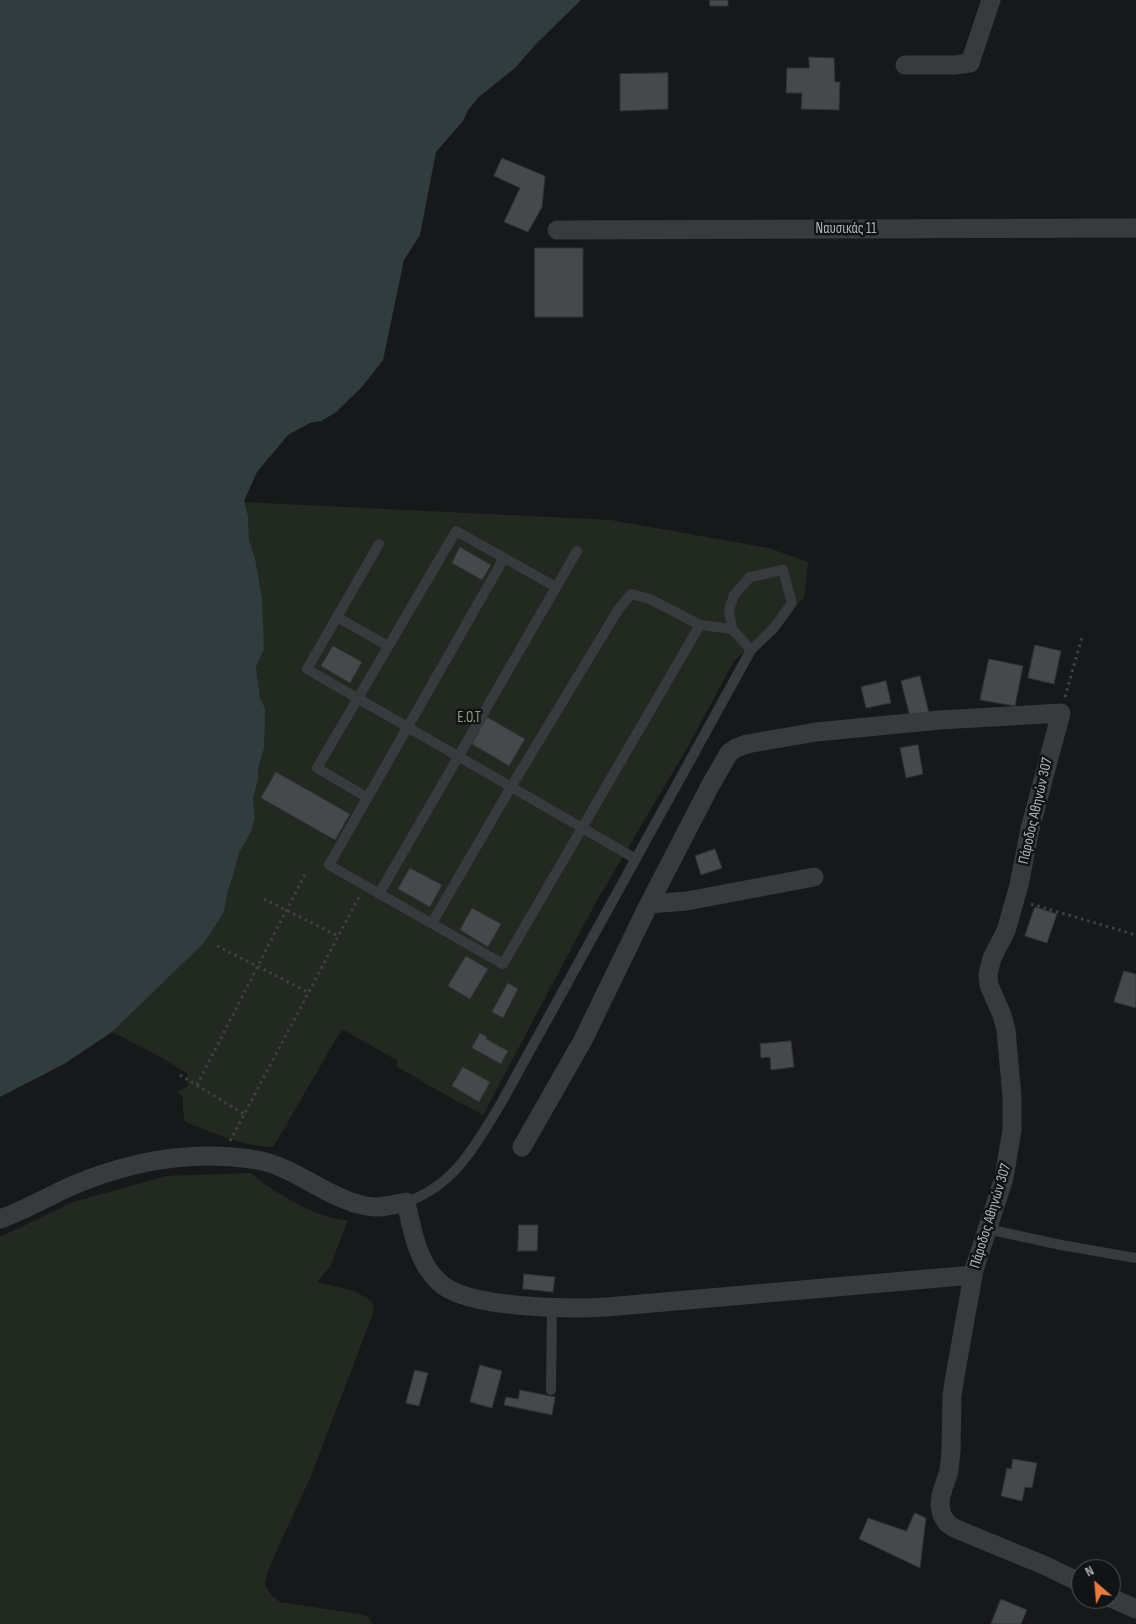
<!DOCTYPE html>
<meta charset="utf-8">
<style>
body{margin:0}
#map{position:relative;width:1136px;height:1624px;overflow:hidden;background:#171819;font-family:"Sofia Sans Condensed",sans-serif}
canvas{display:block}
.north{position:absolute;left:1071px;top:1559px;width:50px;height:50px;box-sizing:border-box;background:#121314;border:1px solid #4f5356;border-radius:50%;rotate:333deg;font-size:14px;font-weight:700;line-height:20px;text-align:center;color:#aab3b8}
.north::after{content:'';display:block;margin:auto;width:18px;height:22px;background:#e67c43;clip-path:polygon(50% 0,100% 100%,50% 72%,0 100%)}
</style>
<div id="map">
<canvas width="1136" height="1624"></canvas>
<div class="north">N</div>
</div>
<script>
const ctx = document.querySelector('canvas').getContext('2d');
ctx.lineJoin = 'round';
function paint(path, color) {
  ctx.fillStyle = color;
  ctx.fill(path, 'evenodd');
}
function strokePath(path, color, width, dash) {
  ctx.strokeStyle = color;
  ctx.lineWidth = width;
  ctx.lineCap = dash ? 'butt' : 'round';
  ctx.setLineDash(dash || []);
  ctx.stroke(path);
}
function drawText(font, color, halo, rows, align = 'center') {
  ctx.font = font + ' "Sofia Sans Condensed",sans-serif';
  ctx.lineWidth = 5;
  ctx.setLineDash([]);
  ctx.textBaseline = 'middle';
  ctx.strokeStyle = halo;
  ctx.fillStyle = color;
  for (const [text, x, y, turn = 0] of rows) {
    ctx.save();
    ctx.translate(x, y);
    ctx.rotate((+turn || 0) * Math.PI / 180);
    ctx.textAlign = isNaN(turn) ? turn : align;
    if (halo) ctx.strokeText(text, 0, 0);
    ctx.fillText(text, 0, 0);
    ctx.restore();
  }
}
const green = new Path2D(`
 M244 502 611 520 769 548 808 562 804 598 734 661 687 748 596 902 483 1115 442 1093 396 1066 398 1061 342 1029 275 1144 272 1147C241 1146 214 1133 185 1122L183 1111V1097L177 1092 188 1086 187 1073 155 1054 112 1032 204 943 224 912 228 890 233 876 239 853 251 832 255 817 253 799 258 780V769L264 749 265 708 260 698 256 667 264 649 262 624 255 558 249 540 248 515Z
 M250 1173C273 1191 318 1220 348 1220L330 1267 317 1282 354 1291 372 1301 374 1311 311 1476 268 1570 265 1585 271 1595 280 1602 365 1615 369 1618 372 1624H0V1237L73 1202 166 1176Z`);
const water = new Path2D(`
 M0 0H581L536 44 515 68 480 96 468 110 463 121 436 152 420 235 404 260 383 360 361 388 335 413 321 421 310 423 288 435 257 472 244 501 248 515 249 540 255 558 262 598 264 649 256 667 260 698 265 708V722L264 749 258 769V780L253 799 255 817 251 832 239 853 233 876 228 890 224 912 204 943 112 1032 64 1064 0 1097Z`);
const building = new Path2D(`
 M710 0H728V6H710Z
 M809 57 834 58 835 82H840L839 110 801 109 802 93H786L787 68H809Z
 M668 73V109L620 111V74Z
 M502 158 545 176 542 207 528 232 504 222 520 188 494 176Z
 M535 248H583V317H535Z
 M460 547 491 565 482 580 452 563Z
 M1035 645 1061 651 1054 684 1028 678Z
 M333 646 362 662 350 683 321 666Z
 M989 659 1023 666 1015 706 980 700Z
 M920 676 929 713 910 717 901 681Z
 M886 681 891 703 866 708 861 687Z
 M487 717 525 739 509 766 472 744Z
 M918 745 923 774 906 778 900 748Z
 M276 772 350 814 335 840 261 798Z
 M715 849 722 868 701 875 695 856Z
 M410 868 442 885 430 907 398 889Z
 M1035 907 1057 914 1047 943 1025 936Z
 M472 908 501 924 488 947 460 930Z
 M466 956 488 969 470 999 448 986Z
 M1124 971 1136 974V1008L1114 1002Z
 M508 983 518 989 503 1018 492 1012Z
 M480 1033 487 1037 486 1039 508 1051 501 1064 472 1048Z
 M791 1041 794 1067 771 1070 770 1057 761 1058 760 1044Z
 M463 1067 490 1082 479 1102 452 1086Z
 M519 1225H538L537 1251H518Z
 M524 1274 555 1277 553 1292 523 1289Z
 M480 1365 502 1371 492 1408 470 1402Z
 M415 1370 428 1373 419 1406 406 1403Z
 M520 1390 555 1397 552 1415 504 1405 506 1397 518 1399Z
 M1013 1459 1037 1463 1032 1488 1025 1487 1022 1501 1001 1496 1007 1468 1011 1469Z
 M915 1513 926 1518 920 1568 859 1539 868 1518 906 1531Z
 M1001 1599 1027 1610 1021 1624H991Z`);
const path = new Path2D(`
 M1065 697 1082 637
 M264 899 338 936
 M1031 904 1136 935
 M217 946 308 992
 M180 1075 244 1114
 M197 1085 306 872
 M230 1141 360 895`);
const service = new Path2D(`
 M379 544 307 669 636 859
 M504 558 329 865 503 964 700 625
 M337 617 388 646
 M368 798 317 768 456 531 556 587
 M379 894 577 551
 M432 923 511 787 618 610 631 594 650 599 700 625 732 629
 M406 1202C454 1186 475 1146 500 1105L751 650 773 629 792 603 783 570 750 577 734 595 729 610 732 629 751 650
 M987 1229 1061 1245 1136 1258
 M551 1390 552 1307`);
const minor = new Path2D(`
 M905 65H954L970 63 991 0
 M557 230 1136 228
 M649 904 687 901 814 877
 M522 1147 583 1040 649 904 710 786 729 753 736 748 747 744 816 732 940 720 1061 713 1030 829 1019 885 1006 931 992 958 988 974 989 985 1002 1015 1006 1030 1012 1097V1130L1004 1178 974 1270 955 1376 952 1395 951 1451 949 1471 941 1495 940 1506 942 1515 947 1523 954 1528 1046 1566 1081 1583
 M0 1219C24 1210 46 1198 69 1187 129 1161 192 1149 257 1160 298 1167 336 1206 376 1207 386 1207 396 1204 406 1202 412 1229 417 1262 439 1282 466 1309 569 1309 607 1307L973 1275
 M1111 1598 1136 1609`);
const streetNames = [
 ["Ναυσικάς 11",846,229],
 ["Πάροδος Αθηνών 307",1036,811,-77],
 ["Πάροδος Αθηνών 307",991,1216,-73]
];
const parkNames = [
 ["E.O.T",469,718]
];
paint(green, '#222921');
paint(water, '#303c3e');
paint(building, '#46494c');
strokePath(building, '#313235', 1);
strokePath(path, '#3e4245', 3, [2.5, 4]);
strokePath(service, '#383b3e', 10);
strokePath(minor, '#383b3e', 19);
drawText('15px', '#aab3b8', '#121314', streetNames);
drawText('15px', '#8aa283', '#121314', parkNames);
</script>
